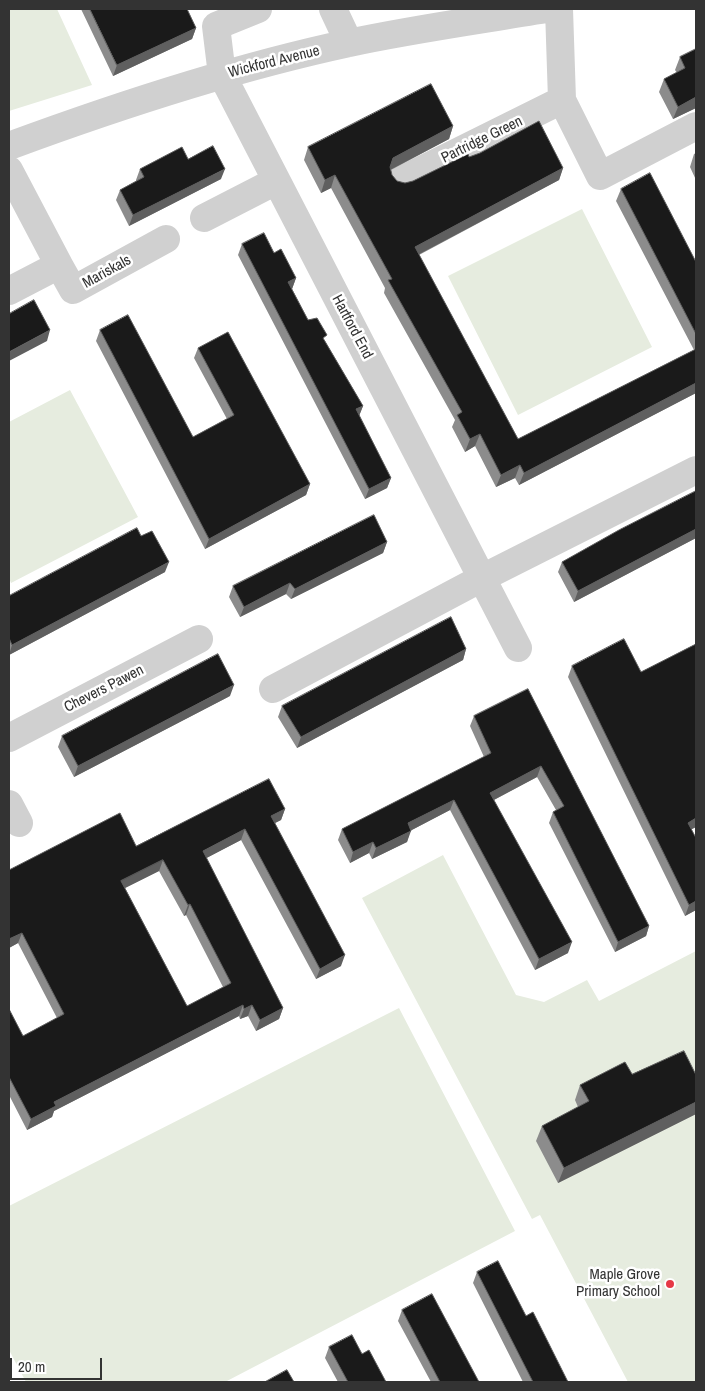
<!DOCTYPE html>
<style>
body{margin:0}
#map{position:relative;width:705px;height:1391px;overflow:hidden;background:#fff;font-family:"Archivo Narrow",sans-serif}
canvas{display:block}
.frame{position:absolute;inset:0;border:10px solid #333;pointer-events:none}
.scale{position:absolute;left:10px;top:1358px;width:92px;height:22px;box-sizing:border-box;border:2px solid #333;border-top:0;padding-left:6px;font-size:15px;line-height:18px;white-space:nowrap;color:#333;-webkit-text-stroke:4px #fff;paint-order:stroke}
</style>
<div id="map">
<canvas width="705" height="1391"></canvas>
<div class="frame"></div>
<div class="scale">20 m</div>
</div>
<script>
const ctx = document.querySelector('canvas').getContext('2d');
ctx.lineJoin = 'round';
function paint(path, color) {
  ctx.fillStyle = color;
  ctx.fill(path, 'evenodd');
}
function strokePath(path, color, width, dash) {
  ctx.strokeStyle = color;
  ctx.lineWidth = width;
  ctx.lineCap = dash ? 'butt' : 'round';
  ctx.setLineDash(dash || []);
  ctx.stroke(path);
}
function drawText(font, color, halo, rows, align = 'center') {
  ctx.font = font + ' "Archivo Narrow",sans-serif';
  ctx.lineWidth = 5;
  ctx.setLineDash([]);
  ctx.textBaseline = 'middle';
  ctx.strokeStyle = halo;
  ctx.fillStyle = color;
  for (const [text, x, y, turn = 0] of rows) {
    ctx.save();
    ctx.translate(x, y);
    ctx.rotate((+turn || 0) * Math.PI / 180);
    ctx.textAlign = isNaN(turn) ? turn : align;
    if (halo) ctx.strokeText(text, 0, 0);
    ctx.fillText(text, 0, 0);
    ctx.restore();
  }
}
const green = new Path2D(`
 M9 9H57L92 85 9 111Z
 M582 209 652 347 518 415 448 276Z
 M70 390 138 517 11 583 9 578V422Z
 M443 855 516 995 544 1002 587 980 599 1001 696 951V1382H628L540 1215 532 1219 362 898Z
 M399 1008 515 1231 225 1382H26L9 1350V1206Z`);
const minor = new Path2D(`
 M258 9 216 26 222 75 518 648
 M333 9 349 43
 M559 9 562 100 600 176 696 126
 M9 146C120 105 233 68 349 43 414 29 481 20 546 9
 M9 170 59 265
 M401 180 562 100
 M204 218 276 181
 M9 291 59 265 73 290 166 239
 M273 689 482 578 696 470
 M9 738 199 639
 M9 804 19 823`);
const wall = new Path2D(`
 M81 9H187L196 28 192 39 113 76Z
 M696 49V108L673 119 659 92 664 79 677 73 675 70 680 57Z
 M453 126 449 139 391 170 392 175 397 181 405 183 413 181 469 157 563 168 559 180 419 255 518 439 694 350 616 201 621 189 696 262V393L519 485 515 478 496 487 475 446 465 452 452 427 455 420 384 293 385 288 331 188 321 193 304 160 308 147Z
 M696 153V180L690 167 694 154Z
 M188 159 221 179 129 226 116 200 120 190 136 181V180L140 169Z
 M242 244 274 253 296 278 292 289 308 320 325 341 363 406 359 416 391 478 387 488 365 499 238 255Z
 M100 330 193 437 227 419 194 358 198 348 310 484 306 495 205 549 96 341Z
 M696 491V538L574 602 558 572 562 562Z
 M141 536 165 572 9 655V596Z
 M387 542 383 553 291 599 286 594 240 617 229 597 233 586Z
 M696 644V827L692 829 696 910 685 916 568 677 572 666 641 672Z
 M466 649 463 660 297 748 278 717 282 706Z
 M528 689 649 926 646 936 615 952 549 823 553 812 556 810 537 777 494 800 568 953 535 970 450 810 410 831 407 842 372 859 369 853 350 863 338 840 342 829 484 757 470 726 474 716Z
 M230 696 74 777 58 747 62 736Z
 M285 809 281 820 275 823 341 966 316 979 241 840 206 858 283 1008 279 1019 256 1031 248 1016 240 1019 239 1016 54 1111 52 1117 27 1130 9 1095V1009L23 1036 57 1018 18 943 9 948V870L136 846ZM159 871 184 916 186 915 223 987 187 1006 125 888Z
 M632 1074 696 1075V1114L558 1183 536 1141 542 1126 578 1107 575 1100 580 1085Z
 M477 1272 526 1316 568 1382H523L473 1283Z
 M402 1310 479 1382H431L398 1321Z
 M329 1347 362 1354 386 1382H338L325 1358Z`);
const shadedWall = new Path2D(`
 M196 28 192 39 113 76 117 65Z
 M696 97V108L673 119 678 107Z
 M453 126 449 139 388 171 393 158Z
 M563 168 559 180 410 259 415 247Z
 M225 169 221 179 129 226 133 215Z
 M335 175 331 188 321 193 325 180Z
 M296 278 292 289 284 293 288 282Z
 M50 330 47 341 9 361V352Z
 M696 383V393L519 485 524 473Z
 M363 406 359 416 356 409Z
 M480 434 475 446 465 452 470 439Z
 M520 465 515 478 496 487 501 475Z
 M391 478 387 488 365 499 369 489Z
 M310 484 306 495 205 549 209 539Z
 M696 529V538L574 602 578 591Z
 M387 542 383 553 291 599 295 589Z
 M169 562 165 572 9 655 12 645Z
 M290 583 286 594 240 617 244 607Z
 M466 649 463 660 297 748 301 737Z
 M234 685 230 696 74 777 78 766Z
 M541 766 537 777 486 804 490 793Z
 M454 800 450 810 404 834 408 823Z
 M285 809 281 820 267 827 271 816Z
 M696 818V827L684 833 688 823Z
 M245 829 241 840 199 862 203 851Z
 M411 831 407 842 372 859 376 848Z
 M373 842 369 853 350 863 353 852Z
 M163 860 159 871 117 892 121 881Z
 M696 901V910L685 916 689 905Z
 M190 904 186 915 184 916 188 905Z
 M649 926 646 936 615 952 618 942Z
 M22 933 18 943 9 948V939Z
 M572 942 568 953 535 970 539 959Z
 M345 955 341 966 316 979 320 969Z
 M243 1005 239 1016 54 1111 52 1117 27 1130 31 1119 54 1102Z
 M252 1005 248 1016 240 1019 244 1009Z
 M283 1008 279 1019 256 1031 260 1020Z
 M696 1102V1114L558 1183 564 1168Z`);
const building = new Path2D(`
 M90 9H187L196 28 117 65Z
 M696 49V97L678 107 664 79 685 68 680 57Z
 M431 84 453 126 393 158 390 167 392 175 397 181 405 183 413 181 468 154 469 157 480 153 539 121 563 168 415 247 518 439 696 349V383L524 473 520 465 501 475 480 434 470 439 457 415 462 412 388 280 392 279 335 175 325 180 308 147Z
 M213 146 225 169 133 215 120 190 144 177 140 169 182 147 188 159Z
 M650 173 696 262V334L621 189Z
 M264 233 274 253 281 249 296 278 288 282 308 320 317 318 327 335 323 338 363 406 356 409 391 478 369 489 242 244Z
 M34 300 50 330 9 352V314Z
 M128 315 193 437 234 415 198 348 228 332 310 484 209 539 100 330Z
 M696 491V529L578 591 562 562 619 530Z
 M374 515 387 542 295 589 290 583 244 607 233 586Z
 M137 528 141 536 152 531 169 562 12 645 9 638V596Z
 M451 617 466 649 301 737 282 706Z
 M624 639 641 672 696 644V818L688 823 696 838V901L689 905 572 666Z
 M218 654 234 685 78 766 62 736Z
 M528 689 649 926 618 942 553 812 564 806 541 766 490 793 572 942 539 959 454 800 408 823 411 831 376 848 373 842 353 852 342 829 491 753 474 716Z
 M269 779 285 809 271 816 345 955 320 969 245 829 203 851 283 1008 260 1020 252 1005 244 1009 243 1005 54 1102 56 1106 31 1119 9 1077V1009L23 1036 64 1014 22 933 9 939V870L120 813 136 846ZM163 860 188 905 190 904 231 983 187 1006 121 881Z
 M684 1051 696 1075V1102L564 1168 542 1126 589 1101 580 1085 625 1062 632 1074Z
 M498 1261 526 1316 533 1312 568 1382H533L477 1272Z
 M432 1294 479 1382H440L402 1310Z
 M352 1335 362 1354 369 1350 386 1382H348L329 1347Z
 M287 1370 294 1382H265Z`);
const markers = [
 [670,1284,5,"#e63946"]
];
const streetNames = [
 ["Wickford Avenue",274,62,-14],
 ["Partridge Green",482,140,-26],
 ["Mariskals",107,272,-29],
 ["Hartford End",352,327,62],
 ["Chevers Pawen",104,689,-27]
];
const poiNames = [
 ["Maple Grove",660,1275],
 ["Primary School",660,1292]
];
paint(green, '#e6ecdf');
strokePath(minor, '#d0d0d0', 28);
paint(wall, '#8c8c8c');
paint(shadedWall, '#5f5f5f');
paint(building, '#1a1a1a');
strokePath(building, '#5f5f5f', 1);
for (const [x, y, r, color] of markers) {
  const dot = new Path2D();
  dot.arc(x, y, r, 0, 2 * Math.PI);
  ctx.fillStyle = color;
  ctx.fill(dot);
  strokePath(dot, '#fff', 2);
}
drawText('15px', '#333', '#fff', streetNames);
drawText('15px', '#333', '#fff', poiNames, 'right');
</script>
